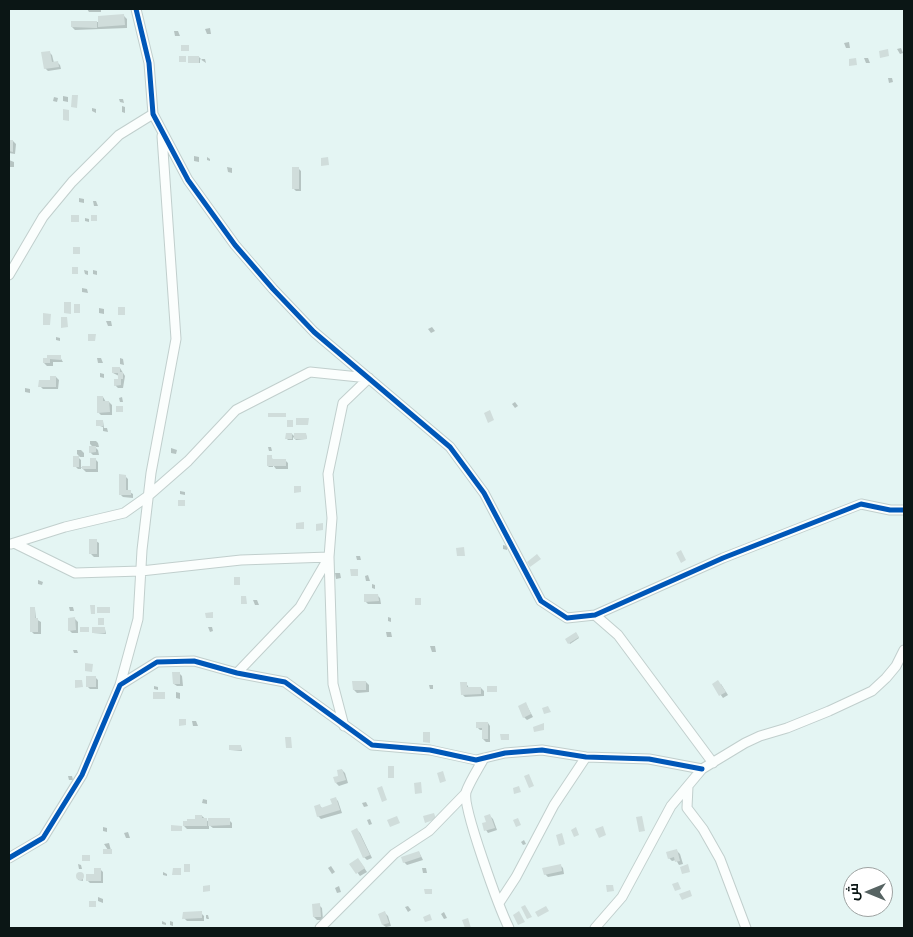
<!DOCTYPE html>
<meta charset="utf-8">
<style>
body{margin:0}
#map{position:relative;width:913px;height:937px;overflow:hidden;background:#e4f5f3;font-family:"Fira Sans",Cairo,sans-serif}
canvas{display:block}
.frame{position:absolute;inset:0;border:10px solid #0b1615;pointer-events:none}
.north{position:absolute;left:843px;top:867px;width:50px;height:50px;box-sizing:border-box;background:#fff;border:1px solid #9da2a1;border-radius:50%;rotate:270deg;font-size:14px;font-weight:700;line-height:20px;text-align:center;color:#0b1615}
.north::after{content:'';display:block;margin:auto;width:18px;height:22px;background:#576463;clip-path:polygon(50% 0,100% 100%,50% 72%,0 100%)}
</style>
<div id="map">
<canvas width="913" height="937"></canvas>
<div class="frame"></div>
<div class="north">ش</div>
</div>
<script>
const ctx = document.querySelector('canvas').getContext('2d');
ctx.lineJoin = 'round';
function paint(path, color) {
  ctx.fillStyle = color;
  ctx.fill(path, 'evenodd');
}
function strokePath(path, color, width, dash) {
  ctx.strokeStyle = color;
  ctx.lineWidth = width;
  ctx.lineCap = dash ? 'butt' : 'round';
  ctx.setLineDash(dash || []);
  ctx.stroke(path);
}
const shadow = new Path2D(`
 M87 9H101V12H89Z
 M124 16 127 19V28L75 30 72 27V22H99Z
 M210 28 211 34H207L205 29Z
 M174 31H178L180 36H175Z
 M849 42 850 48H846L844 43Z
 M901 48 903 53 900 54 897 49Z
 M49 52 52 55 54 63 57 62 60 65 61 69 48 71 45 68Z
 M199 57 202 60V59H205L206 63 200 59V63L189 62Z
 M864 58H868L870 63H866Z
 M888 78H892L893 82 889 83Z
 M63 96 68 97V102L63 101Z
 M54 97 58 98 57 102 53 101Z
 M119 99H123L124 103 120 102Z
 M122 106 125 107V113L122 112Z
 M92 108 96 109V113L92 111Z
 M9 141H13L16 144 15 154 9 153Z
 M194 156 199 157V162L194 161Z
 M207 157 210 159V161L207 160Z
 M9 160 14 162V167H9Z
 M227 167 232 168V173L228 172Z
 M298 168 301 171V191H296L293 188Z
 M79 198 84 199V203L79 202Z
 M93 201H96L98 206H94Z
 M85 218 89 219V222L85 221Z
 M84 270 88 271V275L85 274Z
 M93 270 97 271V275L93 274Z
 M82 288 87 289 88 293 82 292Z
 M99 308 104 309V314L99 313Z
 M106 321H111L112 326H108Z
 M432 327 435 331 431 333 428 329Z
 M56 337 60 338V341L56 340Z
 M48 356 60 357 63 362H53V366H47L44 363 48 360Z
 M97 358H101L103 363H98Z
 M120 358 123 359 124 365 120 364Z
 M120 368 125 376 123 388H118L115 385 119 380V376L113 373Z
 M100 373 104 374V378L100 377Z
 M56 377 59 380 58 389H43L40 386 51 381Z
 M25 388 30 389V393L25 392Z
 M103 397 106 402H109L112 405V415H101L98 412Z
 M122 397 123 402H120L119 398Z
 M515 402 518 406 515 408 512 404Z
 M103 421 104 428H107L108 432 103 431V427L97 425Z
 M292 434 295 437 306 434 307 439 296 440 293 437V440H288L287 439Z
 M90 441H96L98 443 99 447H95L98 450 99 455H93L90 452 93 447 90 444Z
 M268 447H271L272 451H269Z
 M171 448 177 450 176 454 171 453Z
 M77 450H81L84 453V457H80L77 454Z
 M271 456 273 460H285L288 463V469H276L273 465V467H269L268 466Z
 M78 457 81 460V469H78L75 466Z
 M95 459 98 462V472H86L81 467H91Z
 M125 476 128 479V491L133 494V498L123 497 120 494Z
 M180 491 185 492V495L180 494Z
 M96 541 99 543V557H94L91 554Z
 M503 545 507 546V550L503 549Z
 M356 556H360L361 560H357Z
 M335 573H340L341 578 336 579Z
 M368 575 370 581H366L365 576Z
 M38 580 43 582 42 585 38 584Z
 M372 584 375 585V589L372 588Z
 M377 595 380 598 381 604H368L365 601Z
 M253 600H257L259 605H255Z
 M69 607H73L74 611H70Z
 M35 609 36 619 41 622V634H34L31 631Z
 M388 617 391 618V622L388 621Z
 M75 619 78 622V633H72L69 630Z
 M208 627H212L213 631 210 632Z
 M105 629 106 634 93 633Z
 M386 632H391L392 637H387Z
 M576 633 579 638 570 644 567 640Z
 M430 646H435L436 652H432Z
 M73 650H77L78 653H74Z
 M179 673 182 676 183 686H177L174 684Z
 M95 677 98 680V689H90L87 686Z
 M366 682 369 685V692L357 693 354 690Z
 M466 683 469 688H481L484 691V696L465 697 462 694Z
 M713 684H721L728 695 723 698Z
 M429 685H433V689H430Z
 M154 686 158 687V690L154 689Z
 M176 692 180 693V699L176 698Z
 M526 704 533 717 527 720 524 717Z
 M192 721H196L198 726H193Z
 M488 723 490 726V742H486L483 739V730H480L477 727Z
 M241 746 242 751 230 750Z
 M342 770 345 773 348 783 339 786 336 783Z
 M68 776H72L73 780H69Z
 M335 798 338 801 342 813 321 819 318 816 320 806 323 809 333 805Z
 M203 799 207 800V804L202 803Z
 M366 802 368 806 364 807 362 803Z
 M202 816 210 823 229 820 232 823V828H213L209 825V829H187L184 826Z
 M490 816 493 819 497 830 488 833 486 830Z
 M370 819 372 824 369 825 367 820Z
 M103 827 107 828V832L103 831Z
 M357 830 360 833 372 858 367 860 364 857Z
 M128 832 130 838H126L124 833Z
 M524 840 526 844 523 845 521 842Z
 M109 843 112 854H106L105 853 108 850 104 844Z
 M677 851 680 854 683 864 679 865 676 860 672 861 669 858Z
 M419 852 423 860 407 865 404 862Z
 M361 863 367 872 360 876 351 864Z
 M78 864 81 865 82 869H79Z
 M560 865 563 868 564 874 548 877 545 874Z
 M331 866 335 872 332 874 328 868Z
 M422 868H426L427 873H423Z
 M100 869 103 872V883H90L87 880 96 875Z
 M163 872 167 874V876L163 875Z
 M78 873 83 875V881L78 880Z
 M339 886 341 892 337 893 335 888Z
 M98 897 103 899V903L98 901Z
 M319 905 322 908 323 920H317L314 917Z
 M408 906 411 910 408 912 405 907Z
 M444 912 447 918 444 919 441 914Z
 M201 913 206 918V915H208L209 919H207L204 916V921H187L184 918Z
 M385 913 388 916 391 926 386 927 383 925Z
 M162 921 166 923V925L162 924Z
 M170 921 173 922V926L170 925Z`);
const building = new Path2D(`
 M124 14 125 25 98 27V16Z
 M71 21H97V28L71 27Z
 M181 45H189V51H181Z
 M888 49 889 56 880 58 879 51Z
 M50 51 52 62 58 61 59 67 44 69 41 52Z
 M179 56H186V62H179Z
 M188 56H199V63H188Z
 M856 58 857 65 849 66V59Z
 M72 95H78L77 108 71 107Z
 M63 109 69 110V121L63 120Z
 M9 140H13V152L9 151Z
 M328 157 329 165 321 166V158Z
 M292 167H299V189H292Z
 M71 215H79V222H71Z
 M91 215H97V221H91Z
 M73 247H80V254H73Z
 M72 267H78V274H72Z
 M64 302H71V314L64 313Z
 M74 304H80V313H74Z
 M118 307H125V315H118Z
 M43 313 51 314 50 325H43Z
 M61 317H67L68 327 61 328Z
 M88 334H96L95 341H88Z
 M47 355H61V360L50 359V363H43V358H47Z
 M112 367H120V372H123V379H121V385L114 386V379H118V373H112Z
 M50 376H56V387H38L39 380H50Z
 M97 396H103V401H109L110 412 97 413Z
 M116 406H123V412H116Z
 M490 410 494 420 488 423 484 413Z
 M268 413H286V417H268Z
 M296 418H309L308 425H296Z
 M96 420H103V426H96Z
 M287 420H293V427H287Z
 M286 433H292V439H285Z
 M294 433H306L307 439H294Z
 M89 446H96V452L89 453Z
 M267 455H272V459H286V466H267Z
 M73 456H79V467H73Z
 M90 458H96V469H82V466H90Z
 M119 474 126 475V490H131V495H119Z
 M294 486H301V492L294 493Z
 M178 500H185V506H178Z
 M304 522V529H296V523Z
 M323 523V530L316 531V524Z
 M89 539H97V554H89Z
 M464 547 465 556H457L456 548Z
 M681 550 686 560 681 563 676 553Z
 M537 554 541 559 530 567 527 562Z
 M350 569H358V576H351Z
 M234 577H240V585H234Z
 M364 594H378L379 601 364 602Z
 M241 596H246L247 604H241Z
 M415 598H421V605H415Z
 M90 605H95V614H91Z
 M30 607H35V618H38V632H30Z
 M97 607H110V613H97Z
 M213 612V618H206L205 613Z
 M75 617 76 630 68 631V618Z
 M98 618H104V625H98Z
 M80 627H89V632H80Z
 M92 627H105V633H92Z
 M576 632 579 637 568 644 565 639Z
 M85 663 93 664 92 672 85 671Z
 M172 672H180V684H173Z
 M86 676H96V687H86Z
 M75 680H82L83 687 75 688Z
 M718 680 726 692 719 696 712 684Z
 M352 681H366V690H353Z
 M460 682H467V687H481V694L461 695Z
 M487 686H497V692H487Z
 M153 692H165V699H153Z
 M526 702 531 714 523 718 518 706Z
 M548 706 551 712 544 714 542 708Z
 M179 719H186V725L179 726Z
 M476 722H488V739H482V728H476Z
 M544 723V730L534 732 533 727Z
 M423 732H430V743L423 742Z
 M500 734H509V740H501Z
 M285 737H291L292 748H286Z
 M229 745H241V750H229Z
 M388 766H394V778H388Z
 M342 769 346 780 335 783 333 777 338 776 337 770Z
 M443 771 446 781 440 783 437 773Z
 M529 774 534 786 529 788 524 776Z
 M421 782 422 793 415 794 414 783Z
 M382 786 387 800 382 802 377 788Z
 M519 786 521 792 514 794 513 788Z
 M336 797 340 810 317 817 314 806 320 804 321 808 332 804 330 799Z
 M434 813 436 819 425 823 423 816Z
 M490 814 495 828 484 831 482 823 486 822 484 816Z
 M195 815H202V818H207V826H183V821H187V819H195Z
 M397 816 400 823 390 827 387 820Z
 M642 816 645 831 639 832 636 817Z
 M208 818H230V825L208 826Z
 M518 818 521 825 516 827 513 820Z
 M171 825 182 826V831H171Z
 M603 826 606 835 599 838 595 829Z
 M576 827 579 835 574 837 571 830Z
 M357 828 370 855 363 858 351 831Z
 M562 833 565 844 559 846 556 835Z
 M103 849H112V854H103Z
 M677 849 680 861 675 862 674 857 668 859 666 852Z
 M419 851 421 857 403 863 401 857Z
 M82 855H90V861H82Z
 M358 858 365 868 356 874 349 864Z
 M184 864H190V872H184Z
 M561 864 562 871 544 875 542 868Z
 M688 864 690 872 682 874 680 867Z
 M94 868H101V881H86V874H94Z
 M173 868H181V875H172Z
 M76 876a4 4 0 1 1 8 0a4 4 0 1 1-8 0Z
 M678 882 681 889 675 891 672 884Z
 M210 885V891L203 892V886Z
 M606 885H613L614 891 607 892Z
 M424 889H432V894H425Z
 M690 890 692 896 682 900 679 894Z
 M89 901H96V907H89Z
 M320 903 321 917H313L312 904Z
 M525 905 532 917 527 919 521 907Z
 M546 906 549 911 538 917 535 912Z
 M202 911V918L182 919 183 912Z
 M385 911 389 923 382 925 378 914Z
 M519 911 525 922 518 925 513 915Z
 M430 914 432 920 425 922 423 917Z
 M468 918 471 928H465L462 920Z`);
const street = new Path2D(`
 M136 9 149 63 153 114 188 180 235 245 273 289 314 332 450 447 484 493 541 601 567 618 595 615 723 558 861 504 890 510H904
 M9 275 43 217 72 182 119 135 153 114
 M14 543 75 573 141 571 241 560 329 557 332 518 328 474 343 403 369 378
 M11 544 65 527 124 513 148 496 188 461 236 410 310 372 369 378
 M595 615 618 635 713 763
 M237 673 300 607 329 557 333 684 344 726
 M120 685 138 619 142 550 151 473 176 339 162 136
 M484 758C478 769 470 781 466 792 462 807 500 910 509 928
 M688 786 687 808 703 829 720 859 746 928
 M9 858 43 838 82 775 120 685 157 662 194 661 237 673 285 682 372 745 430 750 476 760 505 753 542 750 586 757 649 759 702 769
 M499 903 516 877 554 805 586 757
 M320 928 394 854 429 831 465 794
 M595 928 622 897 671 806 702 769 745 743 760 736 787 728 829 711 872 691 886 678 896 666 904 650`);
const cycleway = new Path2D(`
 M136 9 149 63 153 114 188 180 235 245 273 289 314 332 450 447 484 493 541 601 567 618 595 615 723 558 861 504 890 510H904
 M9 858 43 838 82 775 120 685 157 662 194 661 237 673 285 682 372 745 430 750 476 760 505 753 542 750 586 757 649 759 702 769`);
paint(shadow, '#0003');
paint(building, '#d0dddb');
strokePath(street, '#c1cfcd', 11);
strokePath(street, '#fbfefd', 9);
strokePath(cycleway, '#0057b8', 5);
</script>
